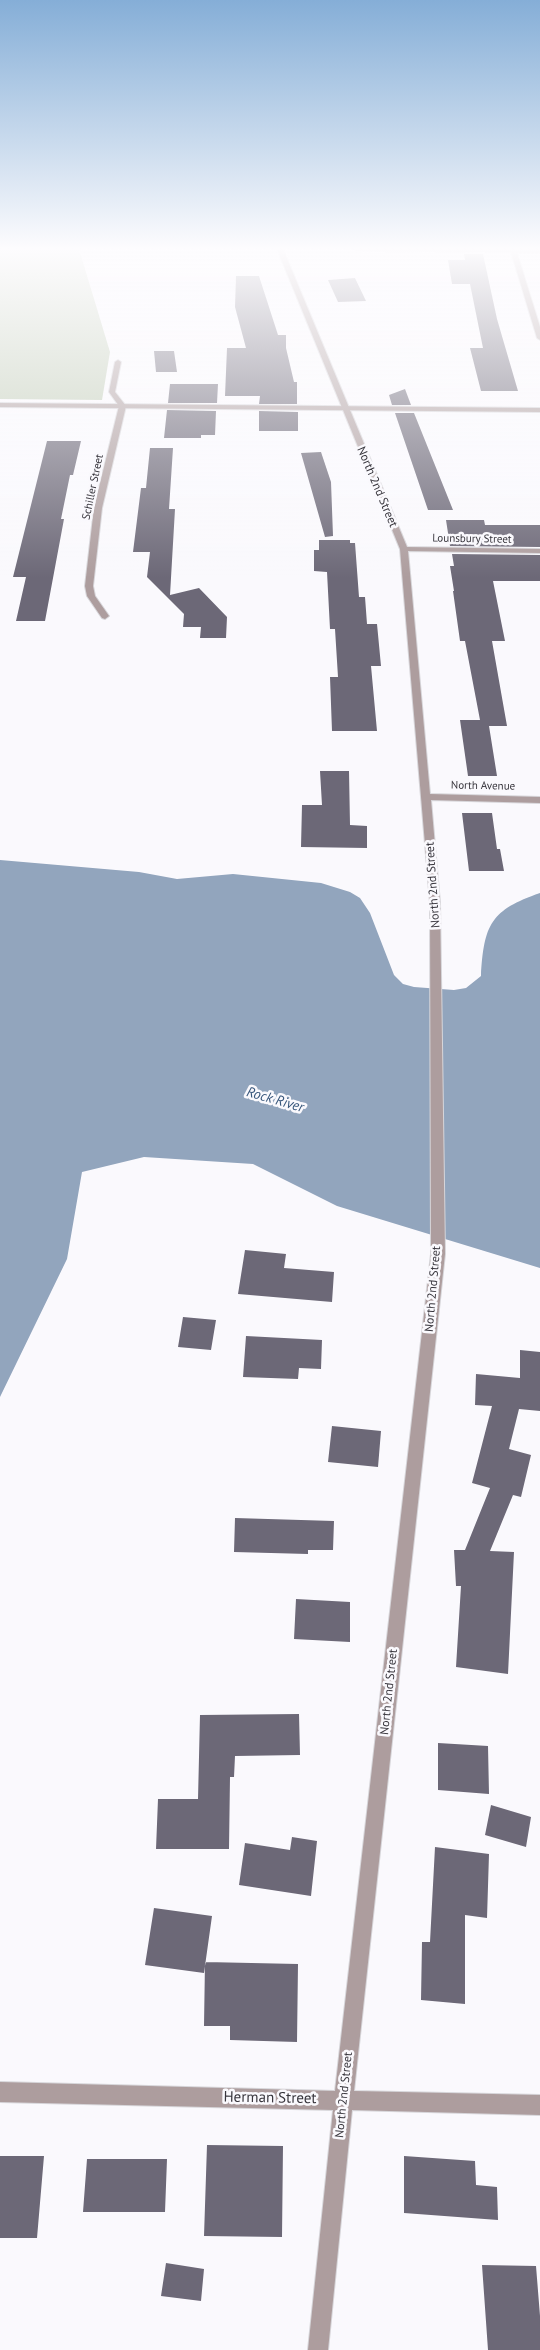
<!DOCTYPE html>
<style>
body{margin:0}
canvas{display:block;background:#faf9fd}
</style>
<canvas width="540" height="2350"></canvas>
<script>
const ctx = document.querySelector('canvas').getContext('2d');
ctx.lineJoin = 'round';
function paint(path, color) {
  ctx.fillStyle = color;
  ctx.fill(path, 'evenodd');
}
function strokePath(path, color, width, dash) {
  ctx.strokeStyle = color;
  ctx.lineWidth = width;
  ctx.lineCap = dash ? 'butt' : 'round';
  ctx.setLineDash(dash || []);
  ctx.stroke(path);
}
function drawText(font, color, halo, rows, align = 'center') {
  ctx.font = font + ' "PT Sans",sans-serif';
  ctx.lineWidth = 5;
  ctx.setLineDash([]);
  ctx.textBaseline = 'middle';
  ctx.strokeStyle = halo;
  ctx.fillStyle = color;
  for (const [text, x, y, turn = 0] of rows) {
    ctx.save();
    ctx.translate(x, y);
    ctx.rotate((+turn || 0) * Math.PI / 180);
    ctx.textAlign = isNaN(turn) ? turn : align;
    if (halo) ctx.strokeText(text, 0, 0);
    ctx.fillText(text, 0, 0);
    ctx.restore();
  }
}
const green = new Path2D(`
 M0 249H79L110 352 102 400 0 399Z`);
const water = new Path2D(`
 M0 860 139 872 177 879 233 874 321 883 350 892 360 898 370 913 394 975 403 984 414 987 454 990 466 988 481 976C484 924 491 910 540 893V1268L337 1206 253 1164 144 1157 82 1172 67 1259 0 1397Z`);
const building = new Path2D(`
 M464 254H483L497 319 518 391H481L470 348H483L470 284H452L448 260H465Z
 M236 276H259L278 335H286V348L294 382H297V404H259L260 396H225L227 348H246L235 307Z
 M355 278 366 301 338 302 328 280Z
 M154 351H174L177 372H156Z
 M170 384H218L217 403H168Z
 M405 389 411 405H392L389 395Z
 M167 410 216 411 215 435H201V438H164Z
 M259 411 298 412V431H259Z
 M395 413H414L453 510H428Z
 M47 441H81L73 475H70L61 519H64L45 621H16L26 577H13Z
 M150 448H173L169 509H175L170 595 199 588 227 617 226 638H200L201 627H183L184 614 147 577 150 552H133L141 488H146Z
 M321 452 331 482 333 536 325 537 301 453Z
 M446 520H484L485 525H540V547L450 546Z
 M319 540H350V543H355L359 597H365L367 624H377L381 666H371L377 731H332L330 677H338L335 629H330L327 572 314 571V550H319Z
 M452 554 540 555V581H493L505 641H492L507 726H489L497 776H468L460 720H480L465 641H460L453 591H454L450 566H454Z
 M320 771H349L350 825 367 826V848L301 847 302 805H322Z
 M462 813H492L497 849H500L504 871H469Z
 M245 1250 286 1254 284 1268 334 1272 332 1302 238 1294Z
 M183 1317 216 1320 211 1350 178 1347Z
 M246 1336 322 1340 321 1369 299 1368 298 1379 243 1377Z
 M520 1350 540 1352V1411L519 1409 509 1449 531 1455 521 1497 513 1495 490 1551 514 1552 508 1674 456 1667 461 1586H456L454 1550H465L490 1488 472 1483 492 1406 475 1405 476 1374 520 1378Z
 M332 1426 381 1431 378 1467 328 1462Z
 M235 1518 334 1521 333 1550H308V1554L234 1552Z
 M296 1599 350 1602V1642L294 1639Z
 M299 1714 300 1755 235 1756 234 1777H230L229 1849H156L158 1799H198L200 1715Z
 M438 1743 488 1746 489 1794 438 1790Z
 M491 1805 531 1817 526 1847 485 1835Z
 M292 1837 317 1841 311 1896 239 1885 245 1843 290 1850Z
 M435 1847 489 1854 487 1918 465 1915V2004L421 2000 422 1942H430Z
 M154 1908 212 1916 204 1973 145 1965Z
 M205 1962 298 1964 297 2042 230 2040V2026H204Z
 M207 2145 283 2146 282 2237 204 2236Z
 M0 2156H44L37 2238H0Z
 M404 2156 475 2161 476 2185 497 2187 498 2220 404 2213Z
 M87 2159H167L165 2212H83Z
 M166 2263 204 2269 201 2301 161 2296Z
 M482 2265 536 2266 540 2316V2350H488Z`);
const minor = new Path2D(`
 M277 249H283L407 547 540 549V553L408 551 430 794 540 797V803L431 800 440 903 445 1254 354 2091 540 2095V2115L352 2110 328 2350H308L333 2110 0 2102V2082L335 2091 431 1254 430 903 400 549Z
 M354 249H540V253H517L540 327V340L537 338 511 252 357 251Z
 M118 360 121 362 115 392 126 406 102 508 93 586 95 596 109 616 105 619 102 618 87 596 85 586 94 508 119 406 109 392 115 362Z`);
const tertiary = new Path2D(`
 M0 403 540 408V412L0 407Z`);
const farStreetnames = [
 ["Schiller Street",93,487,-78],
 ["Lounsbury Street",472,539,1],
 ["North Avenue",483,786,1]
];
const streetNames = [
 ["North 2nd Street",377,487,67],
 ["North 2nd Street",433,885,-94],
 ["North 2nd Street",433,1289,-85],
 ["North 2nd Street",389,1692,-84],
 ["North 2nd Street",344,2095,-84]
];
const waterNames = [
 ["Rock River",275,1100,16]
];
const nearStreetnames = [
 ["Herman Street",270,2098,1]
];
paint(green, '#bfcbb4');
paint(water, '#92a5bd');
paint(building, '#6c6877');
strokePath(minor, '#d7d6da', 2);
strokePath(tertiary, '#d7d6da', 2);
paint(minor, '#ad9d9e');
paint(tertiary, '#ad9d9e');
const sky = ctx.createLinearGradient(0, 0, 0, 578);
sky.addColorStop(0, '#85aed7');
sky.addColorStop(0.43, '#fdfcfe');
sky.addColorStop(1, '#fdfcfe00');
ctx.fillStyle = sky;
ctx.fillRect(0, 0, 540, 578);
drawText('11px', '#37353c', '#faf9fd', farStreetnames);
drawText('12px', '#37353c', '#faf9fd', streetNames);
drawText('italic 14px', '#37567b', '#faf9fd', waterNames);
drawText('15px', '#37353c', '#faf9fd', nearStreetnames);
</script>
